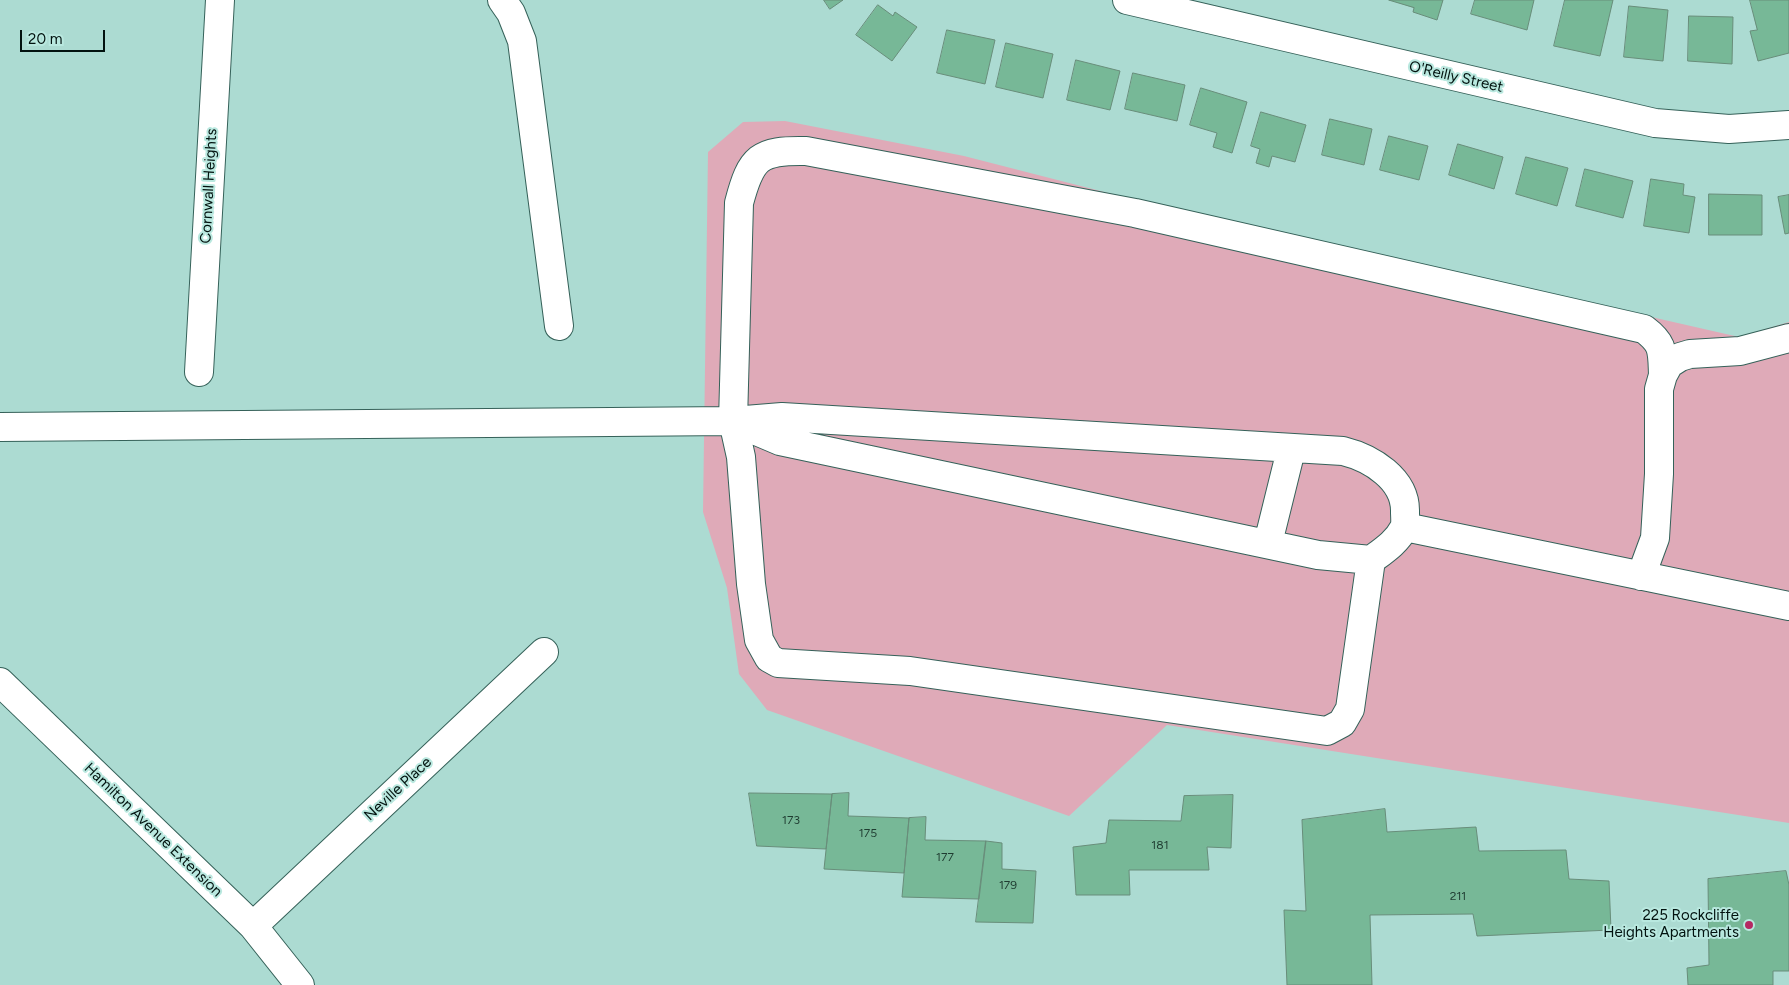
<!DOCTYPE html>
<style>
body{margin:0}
#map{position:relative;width:1789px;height:985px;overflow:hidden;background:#acdbd2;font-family:Figtree,sans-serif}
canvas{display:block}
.scale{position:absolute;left:20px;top:30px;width:85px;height:22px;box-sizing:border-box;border:2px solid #02120f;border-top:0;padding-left:6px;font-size:15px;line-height:18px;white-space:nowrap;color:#02120f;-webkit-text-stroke:4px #b9e8df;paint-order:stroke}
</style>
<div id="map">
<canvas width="1789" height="985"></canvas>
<div class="scale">20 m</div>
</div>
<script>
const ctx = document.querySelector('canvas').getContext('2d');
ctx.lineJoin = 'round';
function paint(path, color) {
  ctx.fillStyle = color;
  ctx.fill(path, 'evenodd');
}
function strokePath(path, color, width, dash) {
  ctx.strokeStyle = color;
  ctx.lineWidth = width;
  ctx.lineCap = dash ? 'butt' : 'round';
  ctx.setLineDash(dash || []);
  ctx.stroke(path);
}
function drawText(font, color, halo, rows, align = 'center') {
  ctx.font = font + ' Figtree,sans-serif';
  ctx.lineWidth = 4;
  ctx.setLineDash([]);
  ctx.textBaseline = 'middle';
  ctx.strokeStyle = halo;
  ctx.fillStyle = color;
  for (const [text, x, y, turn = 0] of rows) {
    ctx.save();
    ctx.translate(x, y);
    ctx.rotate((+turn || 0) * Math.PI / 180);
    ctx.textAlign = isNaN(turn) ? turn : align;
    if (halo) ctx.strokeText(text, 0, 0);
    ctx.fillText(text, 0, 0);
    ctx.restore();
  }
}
const green = new Path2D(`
 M785 121 964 156 1108 193 1739 337 1789 322V823L1167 725 1069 816 767 710 739 674 727 588 703 512 708 152 743 122Z`);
const building = new Path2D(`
 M824 0H843L830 9Z
 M1389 0H1443L1437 20 1413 12 1414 8Z
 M1475 0H1534L1527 30 1471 14Z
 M1565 0H1613L1600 56 1554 46Z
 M1750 0H1789V53L1758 61 1750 31 1757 30Z
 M878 5 893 16 895 12 917 27 892 61 856 35Z
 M1629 6 1668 10 1663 61 1624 57Z
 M1689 16 1733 17 1732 64 1688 61Z
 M947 30 995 40 985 84 937 73Z
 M1006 43 1053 54 1043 98 996 87Z
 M1076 60 1120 71 1110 110 1067 100Z
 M1133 73 1185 85 1177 121 1125 109Z
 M1201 88 1247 102 1232 153 1213 147 1217 133 1190 125Z
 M1261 112 1306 125 1295 162 1272 156 1269 167 1256 163 1260 149 1251 146Z
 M1330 119 1372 129 1364 165 1322 155Z
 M1389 136 1428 146 1419 180 1380 170Z
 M1458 144 1503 157 1494 189 1449 175Z
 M1526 157 1568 168 1557 206 1516 194Z
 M1585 169 1633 181 1623 218 1576 206Z
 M1651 179 1684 184 1683 195 1695 197 1689 233 1644 226Z
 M1709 194 1762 195V235H1709Z
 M1789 195V233L1785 234 1778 197Z
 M749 793 832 794 826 849 757 846Z
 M849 793 848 816 909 818 904 873 824 869 832 794Z
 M1233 795 1231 848 1207 847 1209 870H1129L1130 895H1076L1073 847 1106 843 1109 820 1181 821 1184 796Z
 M1385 809 1387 832 1476 827 1479 851 1566 850 1569 879 1609 881 1611 930 1477 936 1473 914 1370 915 1372 985H1287L1284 910 1306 911 1302 820Z
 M926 817 925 840 986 841 979 899 902 897 909 818Z
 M986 841 1002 843V869L1036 871 1033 923 976 922Z
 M1786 871 1789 885V971H1773V985H1688L1687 968 1709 965 1708 879Z`);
const minor = new Path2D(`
 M502 0 511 13 522 41 559 326
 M1127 0 1655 123 1729 129 1789 125
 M199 372 220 0
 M0 427 733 421 782 417 1343 451C1371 458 1406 479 1405 512 1405 517 1406 524 1404 528 1397 542 1383 551 1371 560L1318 555 780 441 733 421
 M1405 527 1789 606
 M1268 543 1291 450
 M1371 560 1350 709 1342 723 1327 731 910 671 778 663 769 658 759 640 751 584 741 457 733 421 739 203C751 157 759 150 806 151L1135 213 1644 329C1664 344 1662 351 1663 375
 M1641 576 1655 538 1659 474V389L1663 375 1669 364 1680 357 1690 354 1740 351 1789 338
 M0 682 253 926 300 985
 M253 926 544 652`);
const markers = [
 [1749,925,5,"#b52962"]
];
const numberNames = [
 ["173",791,820],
 ["175",868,833],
 ["181",1160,845],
 ["177",945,857],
 ["179",1008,885],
 ["211",1458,896]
];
const streetNames = [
 ["O'Reilly Street",1456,77,13],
 ["Cornwall Heights",209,186,-87],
 ["Neville Place",398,789,-43],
 ["Hamilton Avenue Extension",153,830,44]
];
const poiNames = [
 ["225 Rockcliffe",1739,916],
 ["Heights Apartments",1739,933]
];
paint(green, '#dfaab8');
paint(building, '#77b897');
strokePath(building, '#688d7a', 1);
strokePath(minor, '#356159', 30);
strokePath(minor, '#fff', 28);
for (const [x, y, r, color] of markers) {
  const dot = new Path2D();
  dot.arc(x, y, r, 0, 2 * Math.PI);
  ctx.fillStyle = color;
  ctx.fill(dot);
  strokePath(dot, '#b9e8df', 2);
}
drawText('12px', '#1f3c31', null, numberNames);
drawText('15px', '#02120f', '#b9e8df', streetNames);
drawText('15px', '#02120f', '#b9e8df', poiNames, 'right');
</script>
